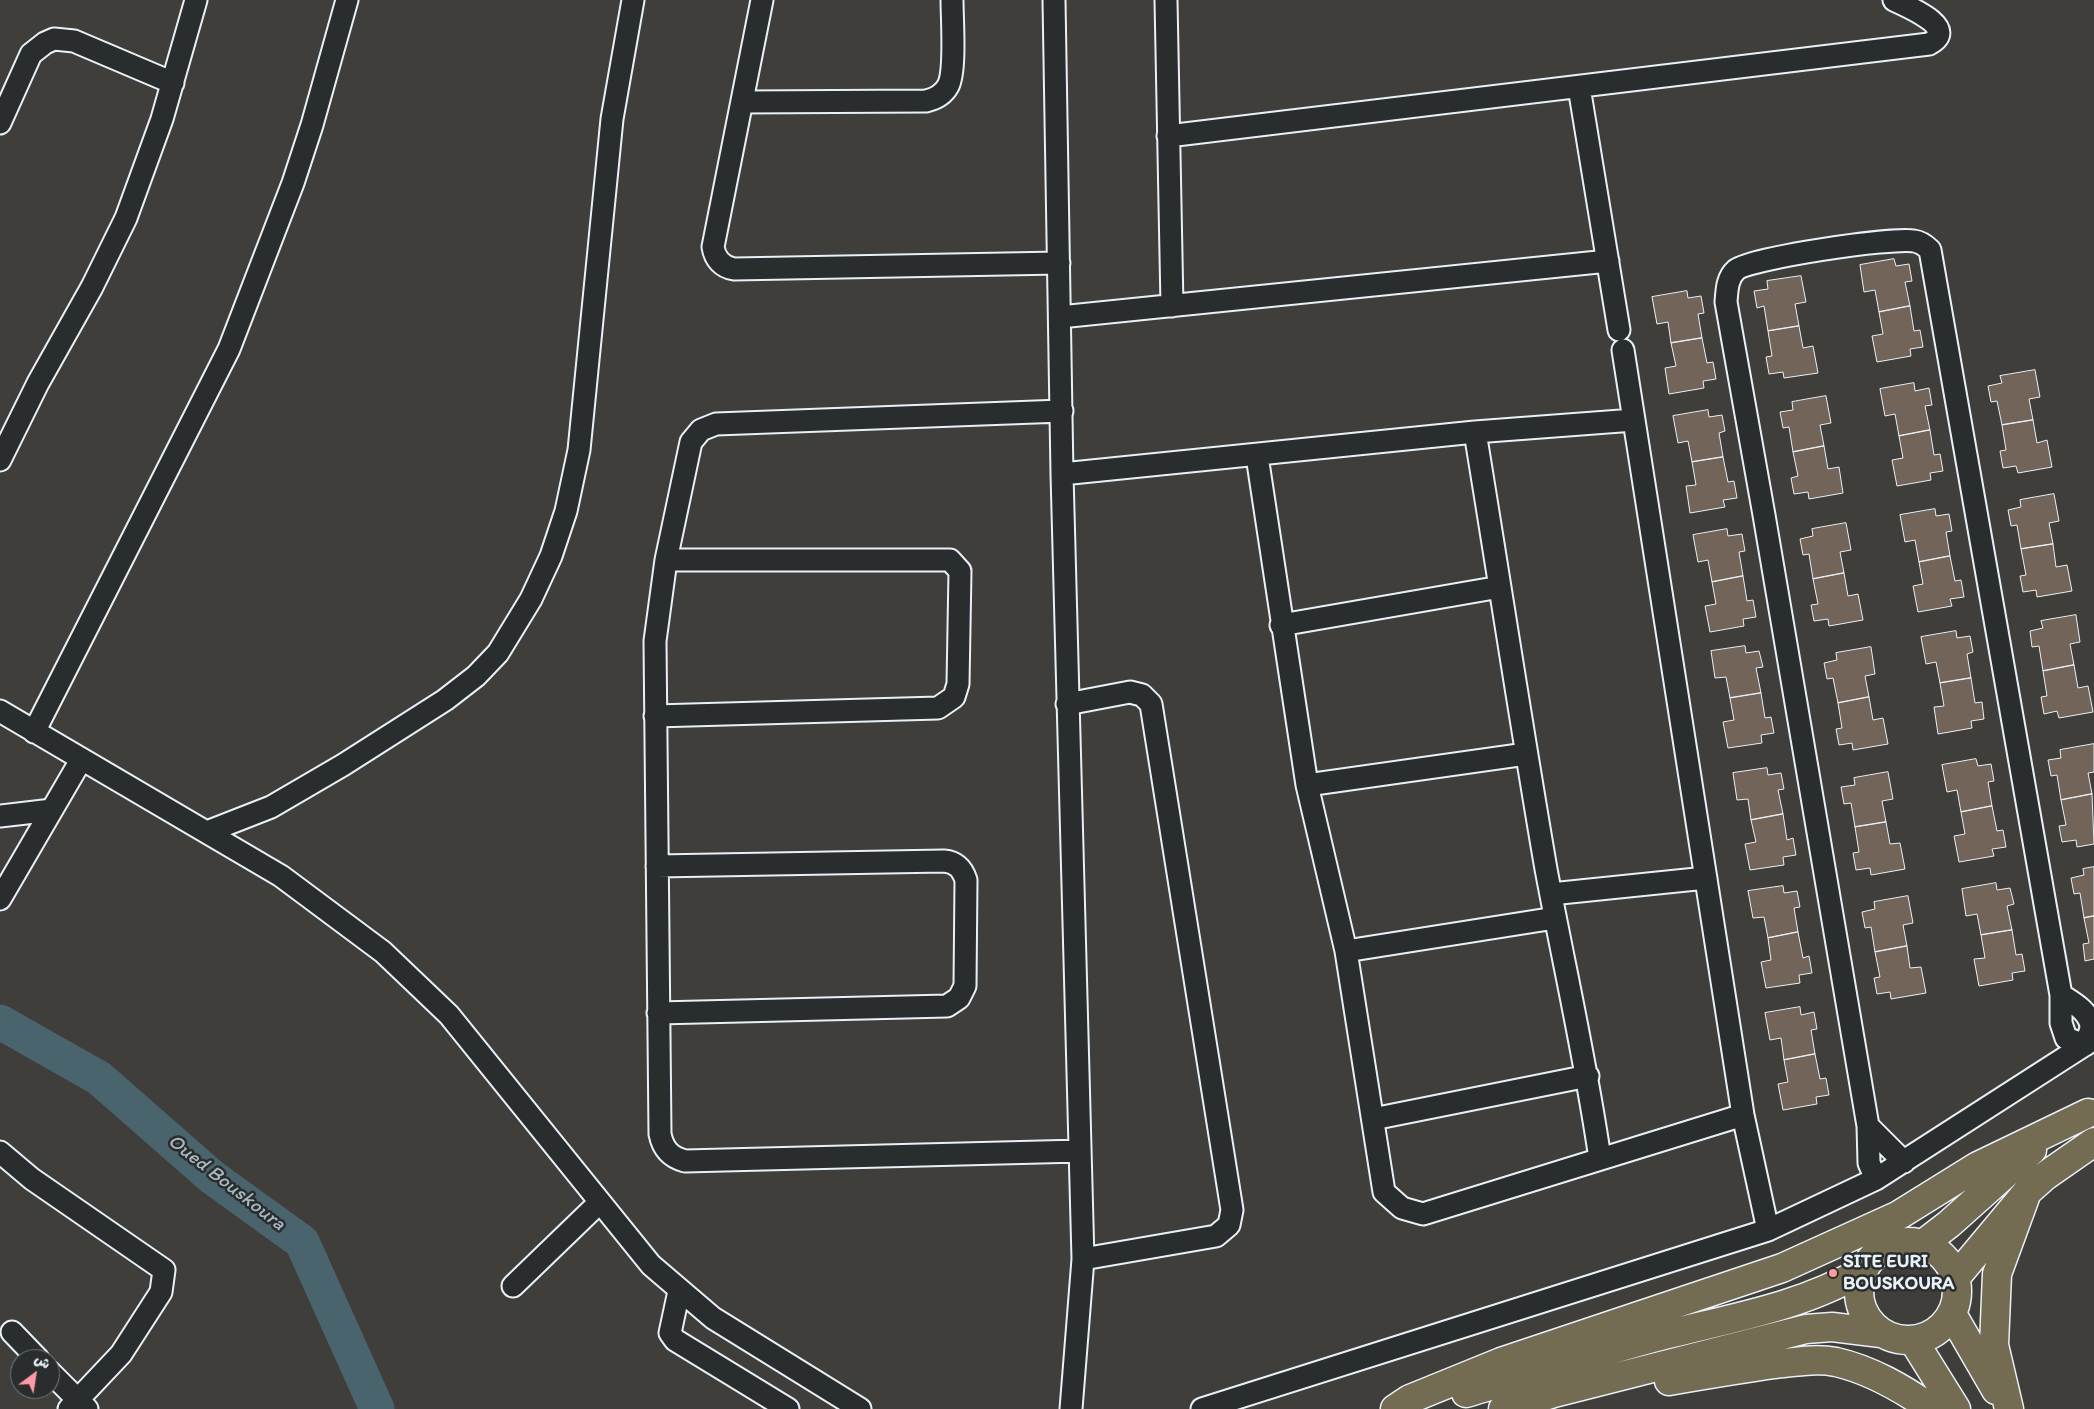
<!DOCTYPE html>
<meta charset="utf-8">
<style>
body{margin:0}
#map{position:relative;width:2094px;height:1409px;overflow:hidden;background:#403e3b;font-family:Itim,"Playpen Sans Arabic",sans-serif}
canvas{display:block}
.north{position:absolute;left:10px;top:1349px;width:50px;height:50px;box-sizing:border-box;background:#2a2d2e;border:1px solid #767b7f;border-radius:50%;rotate:31deg;font-size:14px;font-weight:700;line-height:20px;text-align:center;color:#e8f1f8}
.north::after{content:'';display:block;margin:auto;width:18px;height:22px;background:#ff9aa2;clip-path:polygon(50% 0,100% 100%,50% 72%,0 100%)}
</style>
<div id="map">
<canvas width="2094" height="1409"></canvas>
<div class="north">ش</div>
</div>
<script>
const ctx = document.querySelector('canvas').getContext('2d');
ctx.lineJoin = 'round';
function strokePath(path, color, width, dash) {
  ctx.strokeStyle = color;
  ctx.lineWidth = width;
  ctx.lineCap = dash ? 'butt' : 'round';
  ctx.setLineDash(dash || []);
  ctx.stroke(path);
}
function paint(path, color) {
  ctx.fillStyle = color;
  ctx.fill(path, 'evenodd');
}
function drawText(font, color, halo, rows, align = 'center') {
  ctx.font = font + ' Itim,sans-serif';
  ctx.lineWidth = 5;
  ctx.setLineDash([]);
  ctx.textBaseline = 'middle';
  ctx.strokeStyle = halo;
  ctx.fillStyle = color;
  for (const [text, x, y, turn = 0] of rows) {
    ctx.save();
    ctx.translate(x, y);
    ctx.rotate((+turn || 0) * Math.PI / 180);
    ctx.textAlign = isNaN(turn) ? turn : align;
    if (halo) ctx.strokeText(text, 0, 0);
    ctx.fillText(text, 0, 0);
    ctx.restore();
  }
}
const river = new Path2D(`
 M0 1022 99 1078 212 1177 302 1242 377 1409`);
const building = new Path2D(`
 M1894 259 1896 266 1909 264 1912 281 1905 282 1910 306 1879 312 1875 290 1864 292 1860 265Z
 M1801 276 1806 302 1795 304 1799 326 1768 331 1764 306 1757 308 1754 291 1768 289 1767 281Z
 M1687 291 1688 298 1701 296 1704 313 1698 314 1702 338 1671 343 1668 322 1657 324 1652 297Z
 M1910 306 1914 331 1920 330 1923 347 1910 349 1911 356 1877 362 1872 336 1883 334 1879 312Z
 M1799 326 1803 348 1813 346 1818 373 1784 378 1783 372 1769 374 1766 357 1772 356 1768 331Z
 M1702 338 1707 363 1713 362 1716 379 1703 381 1704 388 1669 394 1665 368 1676 366 1671 343Z
 M2035 370 2040 397 2029 399 2033 420 2002 425 1997 401 1991 402 1988 386 2002 383 2000 376Z
 M1914 383 1915 391 1929 388 1932 405 1925 406 1930 430 1899 436 1895 414 1885 416 1880 389Z
 M1826 396 1831 423 1820 425 1824 446 1793 452 1789 427 1783 428 1780 412 1793 410 1792 402Z
 M1708 410 1709 417 1722 415 1725 431 1719 433 1723 457 1692 462 1688 441 1678 443 1673 416Z
 M2033 420 2037 443 2047 440 2052 467 2018 473 2016 466 2003 468 2000 451 2006 450 2002 425Z
 M1930 430 1934 455 1940 454 1943 471 1930 473 1931 480 1897 486 1892 460 1903 458 1899 436Z
 M1824 446 1828 469 1839 467 1843 493 1809 499 1808 492 1794 494 1791 478 1798 476 1793 452Z
 M1723 457 1728 482 1734 481 1737 498 1723 500 1725 507 1690 513 1686 486 1696 485 1692 462Z
 M2054 494 2059 521 2049 523 2053 544 2021 549 2017 525 2011 526 2008 510 2021 507 2020 500Z
 M1935 509 1936 516 1949 514 1952 531 1946 532 1950 556 1919 562 1915 540 1905 542 1900 515Z
 M1846 523 1851 550 1840 552 1844 573 1813 579 1809 554 1803 555 1800 539 1813 536 1812 529Z
 M1727 529 1728 536 1742 534 1745 551 1739 552 1743 576 1712 582 1708 560 1698 562 1693 535Z
 M2053 544 2056 567 2067 565 2072 591 2037 597 2036 590 2023 592 2020 576 2026 575 2021 549Z
 M1950 556 1955 581 1961 580 1964 597 1950 599 1952 606 1918 612 1913 586 1923 584 1919 562Z
 M1844 573 1848 596 1858 594 1863 620 1829 626 1828 619 1814 621 1811 605 1818 604 1813 579Z
 M1743 576 1747 601 1753 600 1756 617 1743 619 1744 626 1710 632 1705 606 1716 604 1712 582Z
 M2076 615 2080 642 2070 644 2074 665 2043 671 2039 646 2032 647 2030 631 2043 628 2041 621Z
 M1956 631 1957 638 1970 636 1973 652 1967 654 1971 678 1940 683 1936 662 1926 664 1921 637Z
 M1745 646 1746 653 1759 651 1763 667 1756 668 1761 693 1730 698 1726 677 1715 678 1711 651Z
 M1871 647 1875 674 1865 676 1869 697 1838 703 1833 678 1827 679 1824 663 1837 660 1836 653Z
 M2074 665 2078 688 2088 686 2093 712 2059 718 2057 711 2044 714 2041 697 2047 696 2043 671Z
 M1971 678 1975 703 1982 702 1984 719 1971 721 1972 728 1938 734 1934 707 1944 706 1940 683Z
 M1761 693 1765 718 1771 717 1774 733 1761 735 1762 743 1728 748 1723 722 1734 720 1730 698Z
 M1869 697 1873 720 1883 718 1888 744 1853 750 1852 743 1839 745 1836 729 1842 728 1838 703Z
 M2094 744V772L2088 773 2092 794 2061 800 2057 775 2051 776 2048 760 2061 758 2060 750Z
 M1976 759 1978 766 1991 764 1994 781 1988 782 1992 806 1961 812 1957 790 1947 792 1942 765Z
 M1767 768 1768 775 1781 773 1784 789 1778 790 1783 814 1751 820 1748 799 1737 800 1733 773Z
 M1888 772 1893 799 1882 801 1886 822 1855 827 1851 803 1844 804 1841 787 1855 785 1854 778Z
 M2092 794 2094 844 2077 847 2076 840 2062 842 2059 826 2066 825 2061 800Z
 M1992 806 1997 831 2003 830 2006 847 1992 849 1994 856 1959 862 1954 836 1965 834 1961 812Z
 M1783 814 1787 840 1793 838 1796 855 1783 857 1784 865 1750 870 1745 844 1756 842 1751 820Z
 M1886 822 1890 844 1900 843 1905 869 1871 875 1870 868 1856 870 1853 853 1859 852 1855 827Z
 M2094 867V916L2084 918 2080 893 2074 894 2071 878 2084 875 2083 869Z
 M1996 883 1997 890 2010 888 2014 904 2007 906 2012 930 1981 935 1977 914 1966 916 1962 889Z
 M1783 886 1784 893 1797 891 1800 907 1794 908 1798 932 1768 938 1764 917 1753 918 1748 891Z
 M1908 896 1913 923 1903 925 1907 946 1875 952 1871 927 1865 928 1862 912 1875 909 1874 902Z
 M2094 916V959L2085 961 2083 944 2089 943 2084 918Z
 M2012 930 2016 955 2022 954 2025 971 2012 973 2013 980 1979 986 1974 959 1985 958 1981 935Z
 M1798 932 1803 958 1809 956 1812 973 1799 975 1800 983 1766 988 1761 962 1771 960 1768 938Z
 M1907 946 1910 968 1921 967 1926 993 1891 999 1890 992 1877 994 1874 978 1880 977 1875 952Z
 M1800 1007 1801 1015 1814 1012 1817 1029 1811 1030 1815 1054 1784 1060 1781 1038 1770 1040 1765 1013Z
 M1815 1054 1820 1079 1826 1078 1829 1095 1816 1097 1817 1104 1783 1110 1778 1084 1788 1082 1784 1060Z`);
const minor = new Path2D(`
 M762 0 713 247C715 259 722 267 734 269L1059 263
 M1054 0 1062 474 1083 1259 1071 1409
 M1166 0 1172 306
 M1579 87 1619 330
 M742 102 926 101C935 99 943 95 948 86 956 71 952 19 952 0
 M0 123 31 54 45 43 54 39 74 41 173 83
 M1168 136 1929 44C1961 28 1906 6 1894 0
 M1060 317 1608 261
 M1623 350 1743 1115 1768 1230
 M1062 411 716 424 701 430 691 442 666 560 655 641 660 1134C663 1149 670 1157 685 1161L1080 1151
 M1475 432C1499 578 1521 724 1546 869 1564 966 1586 1061 1600 1159
 M1257 456 1307 785 1346 951 1384 1192 1402 1208 1423 1214 1743 1115
 M0 460 38 383 92 287 126 218 162 119 196 0
 M1062 474 1475 432 1634 420
 M1281 625 1500 587
 M1067 704 1130 692 1142 695 1151 704 1232 1210 1229 1225 1216 1236 1083 1259
 M0 711 281 876 383 952 449 1015 651 1265 713 1318 860 1409
 M655 716 938 708 954 697 958 684 960 571 950 560H666
 M34 732 229 349 293 183 312 125 347 0
 M1307 785 1526 754
 M0 816 52 810
 M207 832 271 807 343 765 445 700 476 676 498 653 531 599 551 556 566 511 579 450 612 119 633 0
 M657 866 944 861C956 862 962 868 966 880L965 986 959 998 947 1006 658 1013
 M1551 894 1706 878
 M0 899 81 760
 M1346 951 1555 918
 M2061 995C2072 1002 2089 1011 2091 1026 2091 1031 2087 1040 2085 1045
 M1373 1119 1588 1076
 M1868 1126 1904 1162
 M0 1152 32 1179 164 1270 161 1292 121 1354 69 1409
 M1876 1179 1869 1163 1868 1126 1764 515 1726 302C1727 290 1727 278 1736 270 1750 258 1893 237 1914 241 1921 242 1925 245 1930 250L2061 995V1023L2066 1038 2085 1045
 M513 1286 600 1202
 M679 1291 670 1333 675 1340 788 1409
 M12 1332 38 1359
 M50 1372 87 1409
 M1202 1409 1768 1230 1876 1179 2094 1039`);
const major = new Path2D(`
 M1859 1291a49 49 0 1 1 98 0a49 49 0 1 1-98 0Z
 M1923 1244 1949 1224 2032 1150
 M1956 1277 2027 1192 2045 1176 2094 1142
 M1952 1314 1996 1390
 M1913 1340 1956 1409
 M1669 1381C1704 1375 1739 1369 1775 1364 1795 1362 1816 1358 1836 1362 1871 1370 1902 1388 1932 1409
 M1466 1393C1527 1375 1587 1356 1649 1339 1720 1320 1798 1309 1862 1271
 M1395 1409 1410 1399 1501 1362 1782 1268 1899 1215 1978 1166 2088 1113
 M1503 1409 1554 1393 1806 1329 1832 1327 1881 1333
 M2009 1409 1994 1345 1997 1274 2027 1192`);
const markers = [
 [1833,1273,5,"#ff9aa2"]
];
const poiNames = [
 ["SITE EURI",1843,1262],
 ["BOUSKOURA",1843,1284]
];
const waterNames = [
 ["Oued Bouskoura",226,1183,38]
];
strokePath(river, '#4a646e', 35);
paint(building, '#726458');
strokePath(building, '#e8f1f8', 1);
strokePath(minor, '#e8f1f8', 25);
strokePath(major, '#e8f1f8', 31);
strokePath(minor, '#2a2d2e', 21);
strokePath(major, '#736b52', 28);
for (const [x, y, r, color] of markers) {
  const dot = new Path2D();
  dot.arc(x, y, r, 0, 2 * Math.PI);
  ctx.fillStyle = color;
  ctx.fill(dot);
  strokePath(dot, '#2a2d2e', 2);
}
drawText('bold 19px', '#e8f1f8', '#2a2d2e', poiNames, 'left');
drawText('italic 20px', '#a9b9c1', '#2a2d2e', waterNames);
</script>
